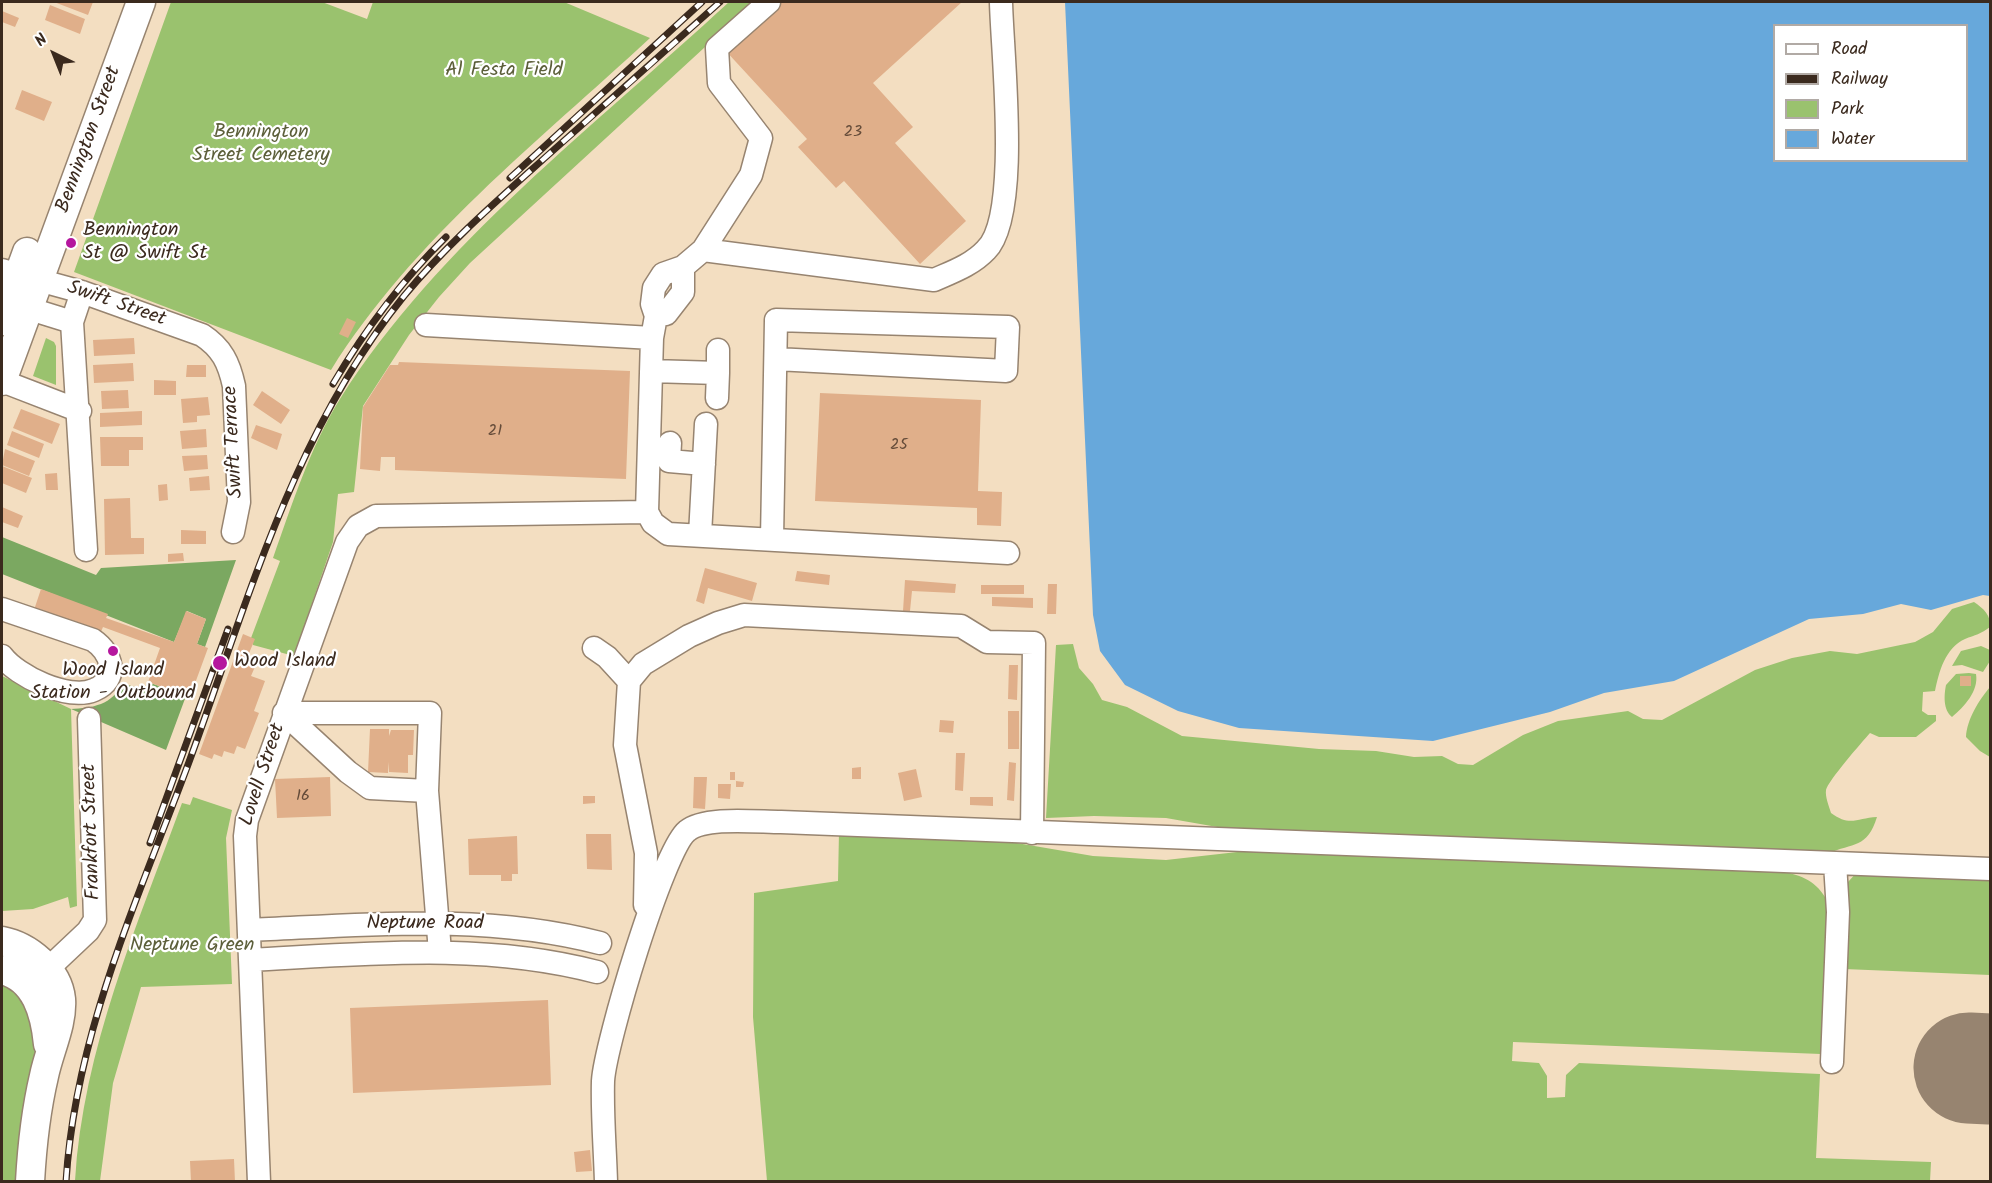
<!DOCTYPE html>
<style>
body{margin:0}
#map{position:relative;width:1992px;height:1183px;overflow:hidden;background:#f3dec1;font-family:Kalam,sans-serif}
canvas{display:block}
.frame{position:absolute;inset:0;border:3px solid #3b2a1e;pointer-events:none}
.legend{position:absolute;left:1773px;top:24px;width:195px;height:138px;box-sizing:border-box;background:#fff;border:2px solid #b1aaa5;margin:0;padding:8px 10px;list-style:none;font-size:18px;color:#3b2a1e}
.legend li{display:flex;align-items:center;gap:12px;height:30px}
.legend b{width:30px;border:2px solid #b1aaa5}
.north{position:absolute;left:24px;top:24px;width:60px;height:60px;-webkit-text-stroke:4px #fff;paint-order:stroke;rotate:317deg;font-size:16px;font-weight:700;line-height:24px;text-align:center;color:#3b2a1e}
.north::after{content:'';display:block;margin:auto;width:21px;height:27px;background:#3b2a1e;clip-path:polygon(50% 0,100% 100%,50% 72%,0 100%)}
</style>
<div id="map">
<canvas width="1992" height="1183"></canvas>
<div class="frame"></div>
<ul class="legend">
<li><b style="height:8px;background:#fff"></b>Road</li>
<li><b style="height:8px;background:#3b2a1e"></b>Railway</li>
<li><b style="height:16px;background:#9ac26e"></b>Park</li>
<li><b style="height:16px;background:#67a8db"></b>Water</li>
</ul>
<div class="north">N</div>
</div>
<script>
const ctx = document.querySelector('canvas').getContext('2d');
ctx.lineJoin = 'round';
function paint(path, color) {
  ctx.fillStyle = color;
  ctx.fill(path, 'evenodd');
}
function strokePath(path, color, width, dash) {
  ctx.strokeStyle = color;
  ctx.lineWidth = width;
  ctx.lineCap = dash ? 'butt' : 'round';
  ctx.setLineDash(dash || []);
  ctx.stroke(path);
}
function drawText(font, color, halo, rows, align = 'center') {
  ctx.font = font + ' Kalam,sans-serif';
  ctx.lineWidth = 4.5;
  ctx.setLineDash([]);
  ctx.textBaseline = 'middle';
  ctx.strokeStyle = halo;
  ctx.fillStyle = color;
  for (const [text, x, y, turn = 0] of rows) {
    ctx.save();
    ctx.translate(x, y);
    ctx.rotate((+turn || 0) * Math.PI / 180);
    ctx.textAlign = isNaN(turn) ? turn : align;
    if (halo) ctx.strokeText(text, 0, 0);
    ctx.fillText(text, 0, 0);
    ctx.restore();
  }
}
const green = new Path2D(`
 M171 2H322L367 19 373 2H564L650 38C538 142 413 239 331 370L74 272Z
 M729 2H754L470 263 439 297 409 335 363 406 354 492 338 494 333 542 294 656 253 645 251 638 280 561 273 558C292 505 310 447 340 399 438 244 595 126 729 2Z
 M46 338 54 342 56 346V385L33 376Z
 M1974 602C1984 609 1991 615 1990 627 1981 634 1975 635 1965 639 1945 648 1939 672 1935 691L1923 692 1922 711 1928 715H1936V721L1916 737H1879L1870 733C1862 742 1828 781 1826 790 1825 797 1829 806 1831 813 1850 827 1857 818 1877 817 1867 849 1854 842 1827 854L1257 834 1166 818 1094 816 1046 818 1056 645 1073 644 1079 668 1093 684 1102 700 1127 707 1182 736 1319 749 1376 751 1414 757 1442 756 1458 764 1473 765 1523 735 1558 721 1628 711 1643 719 1662 720 1755 670 1792 658 1830 651 1857 654 1915 642 1933 632 1952 609Z
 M1981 646 1990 650V661L1983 672 1962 665 1952 666 1961 651Z
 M1969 673 1976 674C1979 691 1964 707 1952 717 1943 710 1944 695 1946 685L1956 674Z
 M2 676 71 709 77 906 70 908 68 897 33 909 2 911Z
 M1990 687V757L1980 751 1966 737C1967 719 1979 700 1990 687Z
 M193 797 232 810 226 838 232 984 141 987 113 1083 100 1181H75C83 1049 137 926 182 803L190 805Z
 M839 832 1005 841 1093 856 1166 860 1255 850 1779 871C1798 874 1815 880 1825 897 1834 912 1823 1029 1821 1054L1513 1042 1512 1061 1539 1063 1547 1076V1098L1565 1097 1566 1075 1579 1063 1820 1074 1816 1158 1931 1162 1930 1181H767L753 1017 754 893 838 881Z
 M1858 871 1990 877V975L1844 969 1848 882Z
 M2 984 22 998 38 1038 21 1181 2 1182Z`);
const forest = new Path2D(`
 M2 537 96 575 101 568 236 560 205 647 197 644 206 619 187 611 174 642 2 574Z
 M148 682 186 696 166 750 71 709C92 708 113 705 122 683L144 690Z`);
const water = new Path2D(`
 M1065 2H1990V596L1983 595 1931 610 1901 604 1863 614 1809 619 1674 681 1604 693 1550 712 1433 741 1239 728 1178 711 1125 685 1100 651 1093 615ZM1774 26H1966V160H1774Z`);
const runway = new Path2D(`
 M1969 1068 1990 1069`);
const building = new Path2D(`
 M54 2H93L88 15Z
 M776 2H962L873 83 913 127 895 143 966 221 920 264 844 181 836 188 798 147 807 139 724 49Z
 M50 5 85 19 80 34 45 20Z
 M2 11 19 18 15 27 2 22Z
 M22 90 52 102 44 121 15 109Z
 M347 318 356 322 348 338 339 334Z
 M134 338 135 354 94 356 93 340Z
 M399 362 630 371 626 479 395 470V457H381L380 471 360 469 363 407 390 365H398Z
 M133 363 134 381 94 383 93 365Z
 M187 365H206V377H186Z
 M154 380 176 381V395H154Z
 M128 390 129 408 102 409 101 391Z
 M262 391 290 410 281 424 253 405Z
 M820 393 981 400 978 491 1002 492 1001 526 977 525V508L815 501Z
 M208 397 210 415 197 416V422L183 423 181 399Z
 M21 409 60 424 52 444 13 428Z
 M142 411V425L100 427V413Z
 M256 425 282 434 277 450 251 438Z
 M206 429 207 447 182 449 180 431Z
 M12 431 44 444 39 458 7 445Z
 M100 437H143V450H129V466H101Z
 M5 449 35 461 29 476 2 465Z
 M207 455 208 469 184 471 182 456Z
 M2 466 32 478 26 493 2 483Z
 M57 473 58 490H46L45 474Z
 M209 476 210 490 190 491 189 478Z
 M167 484 168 500 159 501 158 485Z
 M130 498 131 538H144V554L105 555 104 499Z
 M2 507 23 516 18 528 2 522Z
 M181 530 206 531V544H181Z
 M183 553 184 561 168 562V554Z
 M705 568 757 583 752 601 708 588 704 604 696 601Z
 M797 571 830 575 829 585 795 581Z
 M905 580 956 584 955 593 912 591 910 611H903Z
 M1048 584H1057L1056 614H1047Z
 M981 585H1024V594H981Z
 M41 589 108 614 106 618 174 642 186 611 206 619 197 644 208 648 190 697 148 682 160 648 103 627 100 634 34 610Z
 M992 597 1033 598V608L992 606Z
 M243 634 255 639 247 658 257 662 251 676 265 681 254 711 259 713 245 749 237 746 234 754 224 751 222 757 214 754 212 759 199 754Z
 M1009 665H1018L1017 700 1008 699Z
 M1960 676H1971V686H1960Z
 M1008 711H1019V749H1008Z
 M940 720 954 721 953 733 939 732Z
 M370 729H389V736L391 730H414L413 755H408V773L389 772 388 762V773L368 772Z
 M956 753H965L963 791 955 790Z
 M1009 762 1016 763 1014 801 1007 800Z
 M861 767V779H852V768Z
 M916 769 922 797 904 801 898 773Z
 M730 772H735V780H730Z
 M330 777 331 816 277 818 275 779Z
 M694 777H707L705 809 693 808Z
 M736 781 744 782 743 787H736Z
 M718 784H731L730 799 718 798Z
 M583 796H595V803L583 804Z
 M970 797H993V806L970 805Z
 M586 834H611L612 870 587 869Z
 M517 836 518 874H512V881H501V875H469L468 839Z
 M548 1000 551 1085 353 1093 350 1008Z
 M590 1150 592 1171 576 1172 574 1152Z
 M234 1159 235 1182H191L190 1161Z`);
const minor = new Path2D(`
 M769 2 717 48 719 83 761 138 751 175 703 250 683 267 663 274 654 288 652 304 656 316 652 338 647 512 653 523 668 534 1008 553
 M703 250 934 280C952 272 972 265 986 250 1021 216 1002 53 1001 2
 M2 270 82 292 202 335C222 348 229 363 234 386L239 502 233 532
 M82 292 72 322 86 550
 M14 304 72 322
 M656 316 666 314 683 292V267
 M426 325 652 338
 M651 371 718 373 717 398
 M718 373V350
 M2 381 80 411
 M670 443 669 461 704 464
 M700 535 706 424
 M772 539 776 320 1008 327 1006 371 776 359
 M2 609 93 640C112 653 120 679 94 690 68 701 17 676 2 656
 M594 648 607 657 629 681
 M284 713H430L427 791 440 952
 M284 713 348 772 370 788 427 791
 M645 905 646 853 625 745 629 681 643 664 689 636 718 623 744 615 961 626 987 642 1034 643 1032 833
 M249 930C366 925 485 913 600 943
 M250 960C366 954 483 942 597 972
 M35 981 88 931 95 920 89 719
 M1832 1062 1838 912 1835 863
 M259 1182 245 836 247 820 347 542 358 526 376 516 647 512
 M606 1182C605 1148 602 1114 603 1081 605 1045 663 850 687 831 705 816 757 822 781 822L1990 869`);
const major = new Path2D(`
 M2 321 27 252
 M2 381 141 2
 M2 941C28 946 58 970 61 999 63 1024 49 1051 44 1076 36 1110 32 1146 30 1182
 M2 970C36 978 45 1014 48 1044`);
const rail = new Path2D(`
 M510 178 702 2
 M333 384C365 330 401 281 446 237
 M150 843 228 629
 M66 1182C75 1034 138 899 189 762 248 601 294 431 404 296 447 244 498 200 548 155 606 104 663 53 720 2`);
const markers = [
 [71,243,6,"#b5179e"],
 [113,651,6,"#b5179e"],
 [220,663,8,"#b5179e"]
];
const numberNames = [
 ["23",853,133],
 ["21",495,432],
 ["25",899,446],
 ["16",303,797]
];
const parkNames = [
 ["Al Festa Field",504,72],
 ["Bennington",261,134],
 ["Street Cemetery",261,157],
 ["Neptune Green",192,947]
];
const streetNames = [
 ["Bennington Street",90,140,-70],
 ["Swift Street",116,305,19],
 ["Swift Terrace",235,442,-93],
 ["Lovell Street",264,775,-72],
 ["Frankfort Street",93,832,-92],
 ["Neptune Road",425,925]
];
const poiNames = [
 ["Bennington",83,232],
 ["St @ Swift St",83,255],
 ["Wood Island",234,663],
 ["Wood Island",113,672,"center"],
 ["Station - Outbound",113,695,"center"]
];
paint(green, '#9ac26e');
paint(forest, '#7ba861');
paint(water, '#67a8db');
strokePath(runway, '#978470', 111);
paint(building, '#e0af8a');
strokePath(minor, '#978470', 25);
strokePath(major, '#978470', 31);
strokePath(minor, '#fff', 22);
strokePath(major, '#fff', 28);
strokePath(rail, '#3b2a1e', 7);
strokePath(rail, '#fff', 4.5, [14]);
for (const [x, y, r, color] of markers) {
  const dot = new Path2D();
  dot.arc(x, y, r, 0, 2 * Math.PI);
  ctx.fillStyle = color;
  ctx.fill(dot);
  strokePath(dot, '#fff', 2);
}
drawText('16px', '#644b39', null, numberNames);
drawText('20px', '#5c5f3a', '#fff', parkNames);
drawText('20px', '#3b2a1e', '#fff', streetNames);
drawText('20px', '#3b2a1e', '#fff', poiNames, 'left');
</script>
